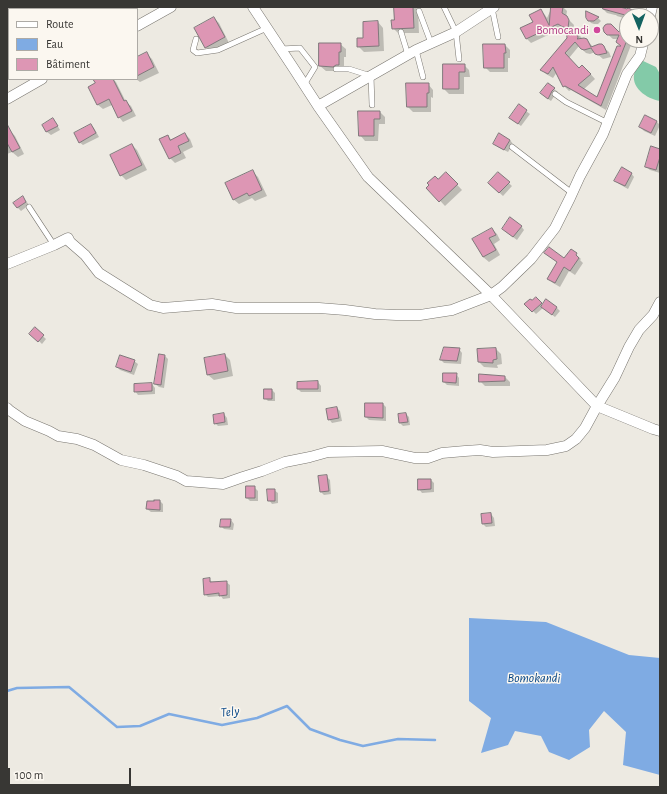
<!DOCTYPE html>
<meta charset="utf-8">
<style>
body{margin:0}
#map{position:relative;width:667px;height:794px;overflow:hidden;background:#edeae2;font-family:"Alegreya Sans",sans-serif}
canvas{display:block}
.frame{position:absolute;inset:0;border:8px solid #383734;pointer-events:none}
.legend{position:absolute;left:8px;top:8px;width:130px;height:72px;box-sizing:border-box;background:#fbf7f0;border:1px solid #adaaa5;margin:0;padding:5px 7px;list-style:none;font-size:12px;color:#383734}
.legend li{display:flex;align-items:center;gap:8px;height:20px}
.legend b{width:20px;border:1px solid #adaaa5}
.north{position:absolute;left:619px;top:8px;width:40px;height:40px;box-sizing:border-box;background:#fbf7f0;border:1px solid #adaaa5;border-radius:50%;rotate:179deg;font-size:11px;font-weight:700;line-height:16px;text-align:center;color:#383734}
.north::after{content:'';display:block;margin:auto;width:14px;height:18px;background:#146361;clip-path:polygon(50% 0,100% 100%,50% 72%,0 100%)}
.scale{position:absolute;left:8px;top:768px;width:123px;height:18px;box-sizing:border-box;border:2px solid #383734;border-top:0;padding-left:5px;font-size:12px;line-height:14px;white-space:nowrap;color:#383734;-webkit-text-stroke:3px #fbf7f0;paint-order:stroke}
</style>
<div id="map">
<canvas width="667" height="794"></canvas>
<div class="frame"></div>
<ul class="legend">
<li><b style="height:5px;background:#fff"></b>Route</li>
<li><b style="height:11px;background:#7fabe3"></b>Eau</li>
<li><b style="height:11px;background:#dd96b4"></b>Bâtiment</li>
</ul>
<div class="north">N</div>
<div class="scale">100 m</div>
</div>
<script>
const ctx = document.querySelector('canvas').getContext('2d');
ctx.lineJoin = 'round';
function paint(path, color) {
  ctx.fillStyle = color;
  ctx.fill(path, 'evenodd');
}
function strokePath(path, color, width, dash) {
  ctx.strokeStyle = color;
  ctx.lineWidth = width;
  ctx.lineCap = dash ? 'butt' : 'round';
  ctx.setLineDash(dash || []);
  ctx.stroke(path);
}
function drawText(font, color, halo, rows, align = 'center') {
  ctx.font = font + ' "Alegreya Sans",sans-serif';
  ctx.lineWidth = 3;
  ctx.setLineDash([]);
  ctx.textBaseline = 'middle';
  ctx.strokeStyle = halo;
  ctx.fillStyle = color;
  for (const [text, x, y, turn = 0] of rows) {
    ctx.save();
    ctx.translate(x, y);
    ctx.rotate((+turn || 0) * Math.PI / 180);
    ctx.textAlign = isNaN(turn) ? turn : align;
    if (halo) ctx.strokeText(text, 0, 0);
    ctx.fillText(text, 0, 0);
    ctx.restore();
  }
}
const green = new Path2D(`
 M641 60 656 67 660 74V101C647 99 629 87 635 71 636 67 639 64 641 60Z`);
const water = new Path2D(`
 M469 618 546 622 629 655 660 658V775L623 765 626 732 604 711 589 730 590 747 569 760 549 752 541 736 515 731 508 745 481 753 491 718 469 701Z`);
const shadow = new Path2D(`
 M98 7H126V9H99Z
 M395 7H415L418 9 419 33H398L393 28 395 21Z
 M552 7H563L567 11 566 17 574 25 573 29 581 37 582 39 587 40 593 47 601 45 609 52 611 57 603 59 595 52 590 54 586 53 579 46 569 58 579 69 587 70 595 79 583 90 598 98 623 48 618 39H613L606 33 620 34 627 28V40H633L606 110 571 90 569 91 564 86 557 72 553 78 546 74 542 70 568 39 566 31 563 28 531 43 527 39 521 28 534 22 541 10 545 15 547 18Z
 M601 7H617L639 16H627V19L617 16 616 15H615L607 13Z
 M587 12 598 18 601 21 598 24H594L591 23 588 19Z
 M214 18 219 23 229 43 211 52 206 47Z
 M378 22 383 28 384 51 364 52 358 46Z
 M340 44 346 49V57H344V70L339 71H326L320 66Z
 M505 45 510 50V58H508V72H490L485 67Z
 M147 54 152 59 159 73 140 82 136 79 137 58Z
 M464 65 469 70 470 77H464V94H449L444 89Z
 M94 79H113L116 82 126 102 131 106 136 116 123 122 119 117 112 105 103 109 98 105 89 87 97 83Z
 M428 84 433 90V98L431 97V112H413L408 107Z
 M548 84 558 92 555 95 551 101 545 97Z
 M519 106 530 114 521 126 514 121Z
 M380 112 385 117V124H379L378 141H365L360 135Z
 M53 120 56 123 60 130 51 135 47 132 43 125Z
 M657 122 660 125 655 136 644 131 640 127Z
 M91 125 94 128 99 137 83 145 79 142Z
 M10 131 15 136 24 154 18 157 12 152 7 154V132Z
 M185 134 190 139 193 147 183 152 186 158 175 163 170 158 167 136 172 140Z
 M510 140 513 144 508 152 498 147 495 144Z
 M132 145 137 150 147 170 126 180 121 175Z
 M660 150V173L650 170 646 167Z
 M253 172 258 177 267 196 255 201 252 198 239 204 233 199Z
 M446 173 462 190 445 206 428 188 438 181Z
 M498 173 512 186 503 196 489 183Z
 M631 173 634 177 628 189 619 184 616 181Z
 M23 197 29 205 21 211 17 207Z
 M521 226 524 230 517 240 506 232Z
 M492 229 497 234 500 240 494 244 500 255 489 262 483 257 473 239Z
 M571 250 581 259 580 260 583 263 575 275 569 271 560 287 553 283 548 279 558 262 550 257 565 259Z
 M536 298 543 306 547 301 557 308 560 311 555 317 543 308 536 314 526 304 532 302Z
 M35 329 46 339 42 344 31 333Z
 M459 349 462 353 461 364 444 363 441 360Z
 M496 349 501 354 502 364 497 365 498 368 484 367 479 362Z
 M225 355 230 360 233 376 214 380 208 375Z
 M165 356 168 359 164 388 159 387 155 384Z
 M134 361 138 364 134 375 120 370 117 367Z
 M456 374 459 378V386L447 385 444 382Z
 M505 377 510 382V386H485L480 381Z
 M318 382 321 386V392H301L298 389V383Z
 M152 384 155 388V394L138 395 135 391Z
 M265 390H272L275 393V401H268L265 398Z
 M383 404 386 407V421L369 420 366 417Z
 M337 408 340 411 342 421 332 423 329 419Z
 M224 414 227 418 228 425 218 426 215 423Z
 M406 414 409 417 410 425 403 426 400 423Z
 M326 476 330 480 331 494 324 495 321 492Z
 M431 480 434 483V492L422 493 419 489Z
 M254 487 258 491V501H250L247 498Z
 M274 490 278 493V503L272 504 269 500Z
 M160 501 163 504V512H151L147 509Z
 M491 514 494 518 495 526 486 527 483 524Z
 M231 520 234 524 233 530 224 529 221 526Z
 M209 579 213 583 226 582 230 585V598L223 599 221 596 208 597 205 594Z`);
const stream = new Path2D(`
 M7 691 17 688 69 687 117 727 140 726 169 714 222 725 257 718 287 706 310 729 340 740 363 746 398 739 435 740`);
const building = new Path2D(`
 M394 7H413L414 28 392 29 391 20H394Z
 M551 7H563L562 13 567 16 569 20 568 28 574 29 577 31 578 38 577 39 584 38 587 39 591 47 599 44H602L604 46 607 53 598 55 595 54 591 48 584 50 581 49 575 42 565 53 579 68 582 65 591 74 578 85 597 97 617 46H621L616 42 619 35H607L604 32 603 28 605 25 607 24H611L619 32 622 26 627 27V40L601 106 565 86 563 87 553 67 548 74 540 70 567 38 566 28 561 26 558 24 526 39 520 28 533 22 529 15 541 9 549 25Z
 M603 7H620L627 9 628 8 644 15V16H625V15L603 9Z
 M586 11 599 17 594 21H588L586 18Z
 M214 17 225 37 205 48 194 28Z
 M378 21 379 46 357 47V38H363V22Z
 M319 43H341V52H339V65H336L333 67 319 66Z
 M483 44H505L506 53H504V68H484Z
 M147 52 154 67 137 76V57Z
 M443 64H465V72H459V89H443Z
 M93 79H113L124 101 126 100 132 111 118 118 109 99 97 105 88 87 95 83Z
 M406 83H429V93H427V107H407Z
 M548 83 555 88 552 91 548 99 540 93Z
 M519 104 527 110 518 124 509 118Z
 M358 111H380V119H374V136H359Z
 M645 115 657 121 651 133 639 127Z
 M53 118 58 126 46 132 42 125Z
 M7 124 20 148 12 152 7 143Z
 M91 124 96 133 79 143 74 133Z
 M185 133 189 141 178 146 181 153 169 159 159 139 168 135 170 140Z
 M499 133 510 140 504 150 493 144Z
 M132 144 142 165 120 176 110 155Z
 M651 146 660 149V157L656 170 645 167Z
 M622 167 632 173 625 186 614 181Z
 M253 170 262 190 249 196 247 193 233 200 225 183Z
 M446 172 458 184 439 202 426 188 429 185 427 183 435 176 438 179Z
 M498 172 510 182 499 193 488 183Z
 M23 196 26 202 17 208 13 203Z
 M510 217 522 226 513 237 502 229Z
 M492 228 496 235 489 238 496 250 483 257 472 239Z
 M549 247 564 258 571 249 577 253 576 255 579 258 570 271 564 267 555 283 547 279 557 262 544 253Z
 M536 297 542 303 532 312 524 304 530 299 532 300Z
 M546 299 557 307 552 315 541 307Z
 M35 327 44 335 38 342 29 334Z
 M444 347 460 348 457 361 440 360Z
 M496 348 497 359 493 360V363L478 362 477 349Z
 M159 354 165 355 161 385 154 384Z
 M225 354 228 371 207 375 204 358Z
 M120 355 135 360 131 372 116 367Z
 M443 373H457L456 383 443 382Z
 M479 374 505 376V381L479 382Z
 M318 381V389H297V382Z
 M152 383V391L134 392V384Z
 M264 389H272V399H264Z
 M365 403H383V418L365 417Z
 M337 407 339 418 328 420 326 409Z
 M224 413 225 422 214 424 213 415Z
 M406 413 408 422 399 423 398 414Z
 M327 475 329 491 320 492 318 476Z
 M418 479H431V489L418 490Z
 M246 486H255V498H246Z
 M267 489H275V501H268Z
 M154 500H160V510L146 509 147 501H154Z
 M491 513 492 523 482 524 481 514Z
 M221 519H231L230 527H220Z
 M210 578V582L227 581V595L219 596V593L204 595 203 579Z`);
const lane = new Path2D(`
 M444 7 456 32 459 59
 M492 8 498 37
 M419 11 431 43
 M401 32 408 55
 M196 39 193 50 197 53 218 50 267 28
 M281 49 300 48 315 67 304 85
 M416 50 423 77
 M336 69H349L371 76 372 105
 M555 94 566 102 608 123
 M512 147 572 193
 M29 207 54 245`);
const street = new Path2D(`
 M253 7 294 69 318 106 416 50 456 32 494 7
 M650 16 652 7
 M137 26 171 7
 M7 99 42 79
 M318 106 368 177 491 295 597 406 653 429 660 431
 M7 264 54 245 68 238 70 242 85 255 99 273 150 305 163 308 212 304 236 308H319L345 310 375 314 396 315H420L452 310 491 295 502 287 531 259 555 228 570 198 580 176 603 134 627 74 640 56 644 40
 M7 408 9 410 25 421 49 431 58 436 77 439 94 445 121 460 144 465 177 476 186 481 199 482 223 484 243 477 262 471 285 462 310 457 328 452 382 451 415 458H428L442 453 465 451 480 450 493 452 547 450 566 446 576 439 585 428 597 406 615 377 629 347 639 330 653 315 660 302`);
const markers = [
 [597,30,4,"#d1479c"]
];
const hotelNames = [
 ["Bomocandi",589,30]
];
const waterNames = [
 ["Bomokandi",534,678],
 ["Tely",230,712,-6]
];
paint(green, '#83caa8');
paint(water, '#7fabe3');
paint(shadow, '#0003');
strokePath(stream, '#7fabe3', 2.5);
paint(building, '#dd96b4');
strokePath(building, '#80787b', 1);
strokePath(lane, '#78756f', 6);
strokePath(street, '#78756f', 11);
strokePath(lane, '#fff', 5);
strokePath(street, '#fff', 10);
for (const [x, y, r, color] of markers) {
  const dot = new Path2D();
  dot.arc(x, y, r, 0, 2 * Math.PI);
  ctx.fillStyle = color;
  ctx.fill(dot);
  strokePath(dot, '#fbf7f0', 1.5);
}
drawText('12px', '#b23c85', '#fbf7f0', hotelNames, 'right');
drawText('italic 13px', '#044485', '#fbf7f0', waterNames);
</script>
